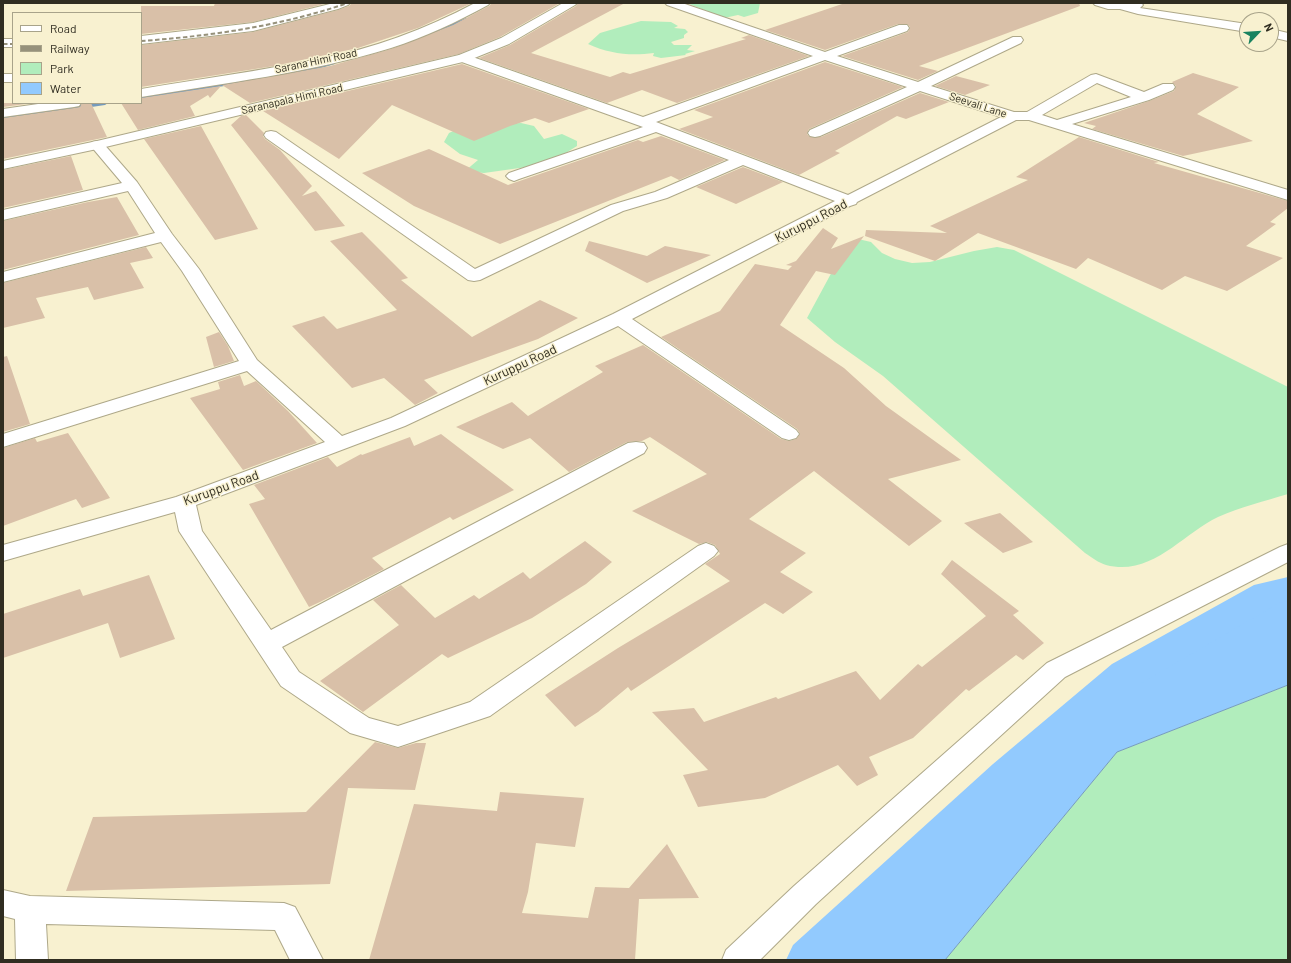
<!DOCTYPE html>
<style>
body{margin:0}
#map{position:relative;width:1291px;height:963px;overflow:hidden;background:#f8f1d0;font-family:Barlow,sans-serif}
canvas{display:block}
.frame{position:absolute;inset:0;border:4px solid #302d21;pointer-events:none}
.legend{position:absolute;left:12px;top:12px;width:130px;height:92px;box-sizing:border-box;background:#f8f1d0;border:1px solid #a8a38a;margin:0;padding:5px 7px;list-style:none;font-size:12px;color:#302d21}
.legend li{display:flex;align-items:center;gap:8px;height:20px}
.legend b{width:20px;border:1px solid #a8a38a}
.north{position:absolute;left:1239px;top:12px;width:40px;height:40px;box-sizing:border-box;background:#f8f1d0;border:1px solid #a8a38a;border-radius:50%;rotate:65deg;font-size:11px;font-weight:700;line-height:16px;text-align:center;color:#302d21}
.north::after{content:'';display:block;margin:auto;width:14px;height:18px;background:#19835f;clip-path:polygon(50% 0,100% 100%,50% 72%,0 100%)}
</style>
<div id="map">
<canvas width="1291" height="963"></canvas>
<div class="frame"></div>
<ul class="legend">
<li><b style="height:5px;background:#fff"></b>Road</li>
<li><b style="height:5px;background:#96917b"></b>Railway</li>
<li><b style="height:11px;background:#b1edbc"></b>Park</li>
<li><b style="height:11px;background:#92cafe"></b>Water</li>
</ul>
<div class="north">N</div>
</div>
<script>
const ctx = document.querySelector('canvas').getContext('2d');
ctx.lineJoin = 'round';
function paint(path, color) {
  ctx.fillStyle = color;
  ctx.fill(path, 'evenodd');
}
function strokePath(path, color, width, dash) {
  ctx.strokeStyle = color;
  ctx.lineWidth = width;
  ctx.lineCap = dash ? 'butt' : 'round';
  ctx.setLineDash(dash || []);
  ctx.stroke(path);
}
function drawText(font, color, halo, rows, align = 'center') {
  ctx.font = font + ' Barlow,sans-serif';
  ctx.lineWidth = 3;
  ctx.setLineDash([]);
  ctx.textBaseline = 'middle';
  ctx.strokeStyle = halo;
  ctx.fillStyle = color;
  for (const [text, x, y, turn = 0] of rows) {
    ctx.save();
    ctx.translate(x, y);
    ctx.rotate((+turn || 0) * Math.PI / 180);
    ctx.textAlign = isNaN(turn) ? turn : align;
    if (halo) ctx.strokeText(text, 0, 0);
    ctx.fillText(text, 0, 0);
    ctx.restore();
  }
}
const green = new Path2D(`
 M687 3H760L758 13 744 17 738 15 724 18Z
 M641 21 671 22 678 26 674 28 685 29 688 32 684 35V38L671 42 674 45H692L687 50 695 51 685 54 686 55 661 58 653 56 654 53C630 56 610 54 588 44L600 33Z
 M521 123 534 126 544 139 562 134 577 141V146L548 164 484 173 465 171 478 160 460 154 444 142 449 133 466 125Z
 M858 239 871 242 882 253 895 259 912 263 930 262 974 251 997 247 1014 250 1288 387V494C1265 501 1240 507 1218 517 1182 534 1152 577 1106 565 1099 563 1091 557 1085 553L883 376 835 342 807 318 847 244Z
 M1288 685V960H945L1117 752Z`);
const water = new Path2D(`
 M1288 589V685L1117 752 945 960H810L1008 776 1126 674 1267 594Z`);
const stream = new Path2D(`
 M466 18 469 20 468 21 410 43 405 42Z
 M333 61 335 62V64L301 74 141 99V95L300 70Z
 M92 103H108L105 105 3 120V116Z`);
const canal = new Path2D(`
 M1288 577V601L1279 603 1140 684 1023 788 843 960H786L793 945 993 764 1112 664 1254 585Z`);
const building = new Path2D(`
 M215 3H328L253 22 141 34V6H214Z
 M352 3H472L418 28 358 48 274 66 141 87V45L253 32 338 10 349 6Z
 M492 3H560L500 37 459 54 250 103 222 85 330 66 391 49 453 25 489 6Z
 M578 3H625L531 53 610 77 623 72 630 74 746 39 741 38 749 35 809 56 677 103 642 90 607 103 479 58 510 45 576 6Z
 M845 3H1079L1080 6 919 66 938 71 918 80 842 56 908 32 910 27 907 24H898L825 50 765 30Z
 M825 62 903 87 809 129 807 134 810 137H821L920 93 949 102 906 119 897 116 835 151 840 153 799 175 679 129 713 117 694 110Z
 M462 64 589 109 549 123 535 118 510 126 474 141 392 105 339 159 263 111Z
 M1193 73 1239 87 1197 114 1253 141 1183 156 1092 129 1096 126 1084 123 1149 101 1174 91 1176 86 1172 82Z
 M956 76 990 85 965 95 935 86Z
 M221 86 210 98 208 95 190 106 195 116 138 130 121 103H141V98Z
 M3 103H34L3 107Z
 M82 103H91L107 137 3 159V118L74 108 80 107Z
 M246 115 264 133 263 136 265 139 280 150 312 186 302 196 316 191 345 226 315 231 231 125 241 116Z
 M201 126 258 229 215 240 144 139Z
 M661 136 725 160 679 180 671 176 500 244 414 206 362 173 429 149 508 185 638 140 643 142Z
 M1079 137 1159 162 1154 163 1288 201V208L1270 222 1276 224 1246 246 1283 258 1227 291 1185 276 1162 290 1088 258 1076 269 978 233 935 261 865 236 866 230 947 233 930 226 1028 180 1016 177Z
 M71 156 83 190 3 208V170Z
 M743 167 783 182 736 204 696 187Z
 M117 197 139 235 3 270V221L88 202Z
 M823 228 838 238 831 249 864 236 835 275 816 271 780 325 844 368 886 406 961 460 888 479 942 521 909 546 814 471 749 519 806 553 780 572 813 592 783 614 765 603 631 691 628 687 598 712 575 727 545 695 618 648 730 581 705 564 720 554 715 545 707 542 699 544 632 511 707 474 650 437 642 441 627 442 569 472 530 438 503 449 456 427 512 402 528 416 603 372 595 366 643 345 781 439 789 441 796 439 800 434 797 429 661 337 720 311 755 264 788 270 792 266 786 265 796 261Z
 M362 232 408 278 401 280 472 337 540 300 578 318 538 339 424 380 438 393 415 405 384 378 352 388 292 326 324 316 337 329 397 310 330 241Z
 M589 241 647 256 665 246 711 255 647 283 585 251Z
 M146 247 153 258 130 263 144 288 94 300 88 287 36 298 45 318 3 328V283Z
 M219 332 228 346 234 361 214 367 206 337Z
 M7 356 30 424 3 432V357Z
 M240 375 244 386 256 381 288 411 317 443 243 470 190 398 220 389 218 382Z
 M68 433 110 498 82 508 76 499 3 526V448L35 438 37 442Z
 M441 434 514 490 453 520 450 517 372 558 384 569 320 602 309 607 249 504 265 499 254 485 328 457 337 467 361 454 362 455 410 437 414 446Z
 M1000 513 1033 542 1003 553 964 523Z
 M585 541 612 562 586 584 532 618 448 658 442 654 363 712 320 681 399 625 373 600 401 585 435 618 474 595 479 599 523 572 530 579Z
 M952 560 1019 611 1013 615 1044 643 1023 660 1016 655 969 691 966 689 913 738 869 757 878 775 857 786 838 765 765 798 698 807 683 775 708 770 652 712 694 708 704 722 776 697 778 699 856 671 880 700 918 664 922 667 986 616 941 574Z
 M149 575 175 639 120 658 108 623 3 658V614L80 589 83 596Z
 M375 742 398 748 416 743H426L415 790 348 788 330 884 66 891 93 817 306 812Z
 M500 792 584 798 575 847 536 843 528 892 522 913 588 918 595 887 629 888 667 844 699 898 639 899 635 960H369L414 804 497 811Z`);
const minor = new Path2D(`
 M334 3H350L348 5 338 9 253 31 141 44V36L253 23Z
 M475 3H490L488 5C457 22 425 37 391 48 310 73 224 83 141 97V89C200 79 260 71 318 59 373 49 426 29 475 3Z
 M665 3H682L825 52 899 25H907L909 28 907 31 837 56 918 82 1013 37H1021L1023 40 1021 43 931 86 1014 112H1027L1091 75 1096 74 1144 92 1163 84H1173L1175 87 1173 90 1149 100 1072 124 1288 190V200L1029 120H1016L857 202 856 204 850 206 632 319 796 430 799 434 796 438 789 440 782 438 618 326 405 426 196 505 202 531 271 630 628 443 636 442 644 443 647 448 644 453 282 647 299 672 369 718 398 726 470 702 698 546 706 543 714 546 718 551 714 556 490 716 398 747 350 733 281 686 179 531 175 512 3 561V545L176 497 325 442 247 371 3 447V434L239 361 182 271 161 242 3 282V272L155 233 128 191 3 220V210L122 183 90 145 92 142 97 141 102 142 137 182 172 234 199 269 257 360 342 436 391 418 613 314 835 201 743 165 667 198 623 211 480 280 474 281 468 280 266 138 264 135 266 132 271 131 276 132 475 269 611 205 655 192 729 160 656 132 519 179 514 181 509 179 506 176 509 173 643 127 459 61 457 58 459 55H467L643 117 813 56 667 5ZM825 60 907 87 810 130 808 133 810 136 815 137 820 136 920 91 1001 117 848 195 656 122ZM1097 83 1131 97 1057 120 1042 115Z
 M1093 3H1141L1143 5 1140 8 1247 24V32L1138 14 1120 9H1108L1095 5Z
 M1271 29 1288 33V41L1271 37Z
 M3 39H13V47H3Z
 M3 74H13V82H3Z
 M45 103H81L79 106 74 107 3 117V109Z
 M1288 544V562L1065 677 816 904 760 960H722L726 950 794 886 1047 663 1280 547Z
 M3 890 30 896 284 903 295 907 323 960H290L275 930 46 924 48 960H16L15 919 3 916Z`);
const tertiary = new Path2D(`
 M563 3H577L575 5 509 44 467 61 97 149 3 169V161L97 141 459 55 501 38Z`);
const rail = new Path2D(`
 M141 41C212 36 280 26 348 3
 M3 44H13`);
const farStreetnames = [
 ["Sarana Himi Road",316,61,-12],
 ["Saranapala Himi Road",292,99,-13],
 ["Seevali Lane",978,105,18]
];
const streetNames = [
 ["Kuruppu Road",811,221,-27],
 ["Kuruppu Road",520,365,-25],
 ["Kuruppu Road",221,488,-20]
];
paint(green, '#b1edbc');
paint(water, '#92cafe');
strokePath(water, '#759bbc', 1);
paint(stream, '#759bbc');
paint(canal, '#92cafe');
paint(building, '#d9c0a8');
strokePath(minor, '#aea889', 2);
strokePath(tertiary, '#aea889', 2);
paint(minor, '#fff');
paint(tertiary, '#fff');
strokePath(rail, '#96917b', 2, [4.5, 2.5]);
drawText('11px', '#302d21', '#f8f1d0', farStreetnames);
drawText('13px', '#302d21', '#f8f1d0', streetNames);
</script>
